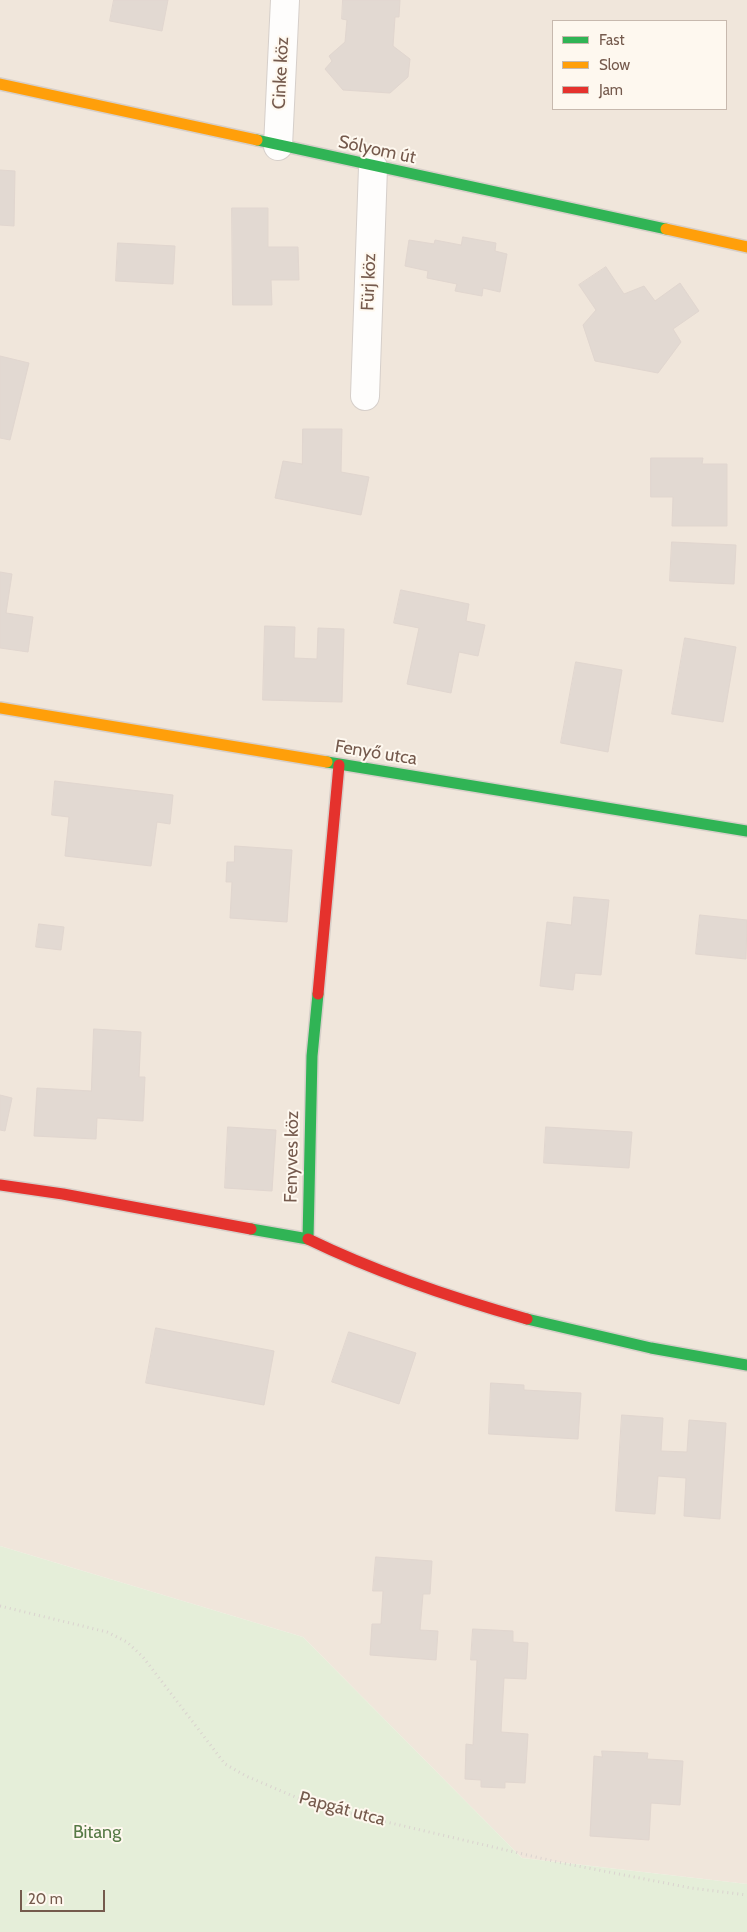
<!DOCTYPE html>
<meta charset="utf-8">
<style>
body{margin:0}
#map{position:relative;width:747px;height:1932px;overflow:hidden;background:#f8f3ed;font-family:Cabin,sans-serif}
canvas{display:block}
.legend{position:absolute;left:552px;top:20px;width:175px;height:90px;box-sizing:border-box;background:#fef8ef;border:1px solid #c7b9ae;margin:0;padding:6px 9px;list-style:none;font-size:15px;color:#755a4d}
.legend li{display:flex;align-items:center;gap:10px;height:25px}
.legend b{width:25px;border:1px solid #c7b9ae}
.scale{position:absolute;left:20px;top:1890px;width:85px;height:22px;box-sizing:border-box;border:2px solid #755a4d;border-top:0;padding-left:6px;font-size:15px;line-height:18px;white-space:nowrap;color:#755a4d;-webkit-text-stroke:4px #fef8ef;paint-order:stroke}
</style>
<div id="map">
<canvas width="747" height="1932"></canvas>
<ul class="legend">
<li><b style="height:6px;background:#30b455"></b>Fast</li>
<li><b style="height:6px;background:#ff9f0a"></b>Slow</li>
<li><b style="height:6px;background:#e5322d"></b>Jam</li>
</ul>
<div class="scale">20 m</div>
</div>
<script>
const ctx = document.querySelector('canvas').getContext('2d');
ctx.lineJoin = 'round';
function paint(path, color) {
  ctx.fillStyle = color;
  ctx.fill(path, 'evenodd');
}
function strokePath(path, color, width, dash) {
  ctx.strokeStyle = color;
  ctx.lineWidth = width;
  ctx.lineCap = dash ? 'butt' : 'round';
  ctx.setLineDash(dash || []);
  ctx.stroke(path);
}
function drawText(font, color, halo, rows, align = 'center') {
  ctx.font = font + ' Cabin,sans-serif';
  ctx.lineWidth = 4;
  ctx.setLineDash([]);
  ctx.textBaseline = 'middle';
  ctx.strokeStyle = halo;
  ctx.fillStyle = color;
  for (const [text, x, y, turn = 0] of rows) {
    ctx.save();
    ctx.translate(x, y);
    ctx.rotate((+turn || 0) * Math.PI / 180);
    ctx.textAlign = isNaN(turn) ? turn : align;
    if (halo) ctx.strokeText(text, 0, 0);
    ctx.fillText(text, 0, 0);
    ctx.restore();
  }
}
const residential = new Path2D(`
 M0 0H747V1884L522 1858 303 1637 0 1546ZM553 21H726V109H553Z`);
const green = new Path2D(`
 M0 1546 303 1637 522 1858 747 1884V1932H0Z`);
const building = new Path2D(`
 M114 0H168L162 31 110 21Z
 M343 0H400L399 17H395L393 46 410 59 408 77 390 93 343 90 325 69 332 61 329 56 345 42 347 20 342 19Z
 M0 170 15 171 14 226 0 225Z
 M232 208H268V247H298L299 280H271L272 305H233Z
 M463 237 496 243 495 251 507 254 500 292 483 288 482 296 455 291 457 284 427 278 428 271 405 266 409 240 434 244 435 240 461 245Z
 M118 243 175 246 173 284 116 281Z
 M606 267 624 294 644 286 655 301 680 283 699 311 673 329 681 342 658 373 595 361 583 325 596 310 579 285Z
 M0 356 29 363 10 440 0 438Z
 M303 429H342L341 472 369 477 361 515 275 498 283 461 302 464Z
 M651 458H703L702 464H727V526H672L673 497H651Z
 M672 542 736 545 734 584 670 581Z
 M0 572 12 574 6 613 33 617 28 652 0 648Z
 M401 590 469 604 466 621 485 625 478 656 459 652 451 693 407 684 419 628 394 623Z
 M265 626 295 627 294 658 317 659 318 628 344 629 342 702 263 700Z
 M685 638 736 647 723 722 672 714Z
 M576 662 622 670 608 752 561 743Z
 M55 781 173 795 170 824 157 822 151 866 65 856 69 817 52 815Z
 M235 846 292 850 287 922 230 918 232 882H226L227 862H234Z
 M574 897 609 900 601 975 575 973 573 990 540 986 547 922 571 925Z
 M700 915 747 920 746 959 696 954Z
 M39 924 64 927 61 950 36 947Z
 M94 1029 141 1032 139 1077H145L143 1121 97 1118 96 1139 34 1136 37 1088 91 1091Z
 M0 1095 12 1098 5 1131 0 1130Z
 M228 1127 276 1130 272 1191 225 1188Z
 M546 1127 632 1132 629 1168 544 1163Z
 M156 1328 274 1351 264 1405 146 1383Z
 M349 1332 416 1353 399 1404 332 1382Z
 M491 1383 524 1385V1390L581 1393 578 1439 489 1434Z
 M622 1415 663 1418 661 1451 687 1452 689 1420 726 1423 720 1519 684 1516 686 1478 658 1476 655 1514 616 1511Z
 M376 1557 432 1561 430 1594H423L420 1630 438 1631 436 1660 370 1655 372 1624H381L383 1591H373Z
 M473 1629 513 1631V1642L528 1643 526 1679 504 1678 501 1732 528 1734 525 1783 505 1782V1788L481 1787V1780L465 1779 466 1744 473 1745 477 1660H471Z
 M602 1751 648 1753 647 1759 683 1761 680 1805 651 1803 649 1840 590 1836 594 1756 602 1757Z`);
const path = new Path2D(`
 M0 1606 107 1632 127 1642 143 1657 225 1764 246 1776 314 1805 557 1862 691 1888 747 1895`);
const street = new Path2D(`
 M278 146 285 0
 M365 396 373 167`);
const fast = new Path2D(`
 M257 140 666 229
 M327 762 747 831
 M251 1229 308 1239 312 1056 318 994
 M527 1319 651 1348 747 1365`);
const slow = new Path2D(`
 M0 84 257 140
 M666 229 747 247
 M0 708 327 762`);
const jam = new Path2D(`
 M318 994 339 765
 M0 1185 63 1194 251 1229
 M308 1239C378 1273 452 1298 527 1319`);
const streetNames = [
 ["Cinke köz",281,73,-87],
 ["Sólyom út",377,150,12],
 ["Fürj köz",369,282,-88],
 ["Fenyő utca",376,753,9],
 ["Fenyves köz",292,1157,-89],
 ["Papgát utca",342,1809,15]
];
const parkNames = [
 ["Bitang",97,1833]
];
paint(residential, '#f0e6db');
paint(green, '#e5eed9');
paint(building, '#e2d9d2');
strokePath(building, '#e1d6cf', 1);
strokePath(street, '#d6cfca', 30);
strokePath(fast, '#d7cfc9', 14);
strokePath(slow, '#d7cfc9', 14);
strokePath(jam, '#d7cfc9', 14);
strokePath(path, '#dad3cf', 3, [1, 4]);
strokePath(street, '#fefdfc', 28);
strokePath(fast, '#30b455', 11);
strokePath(slow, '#ff9f0a', 11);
strokePath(jam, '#e5322d', 11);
drawText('18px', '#755a4d', '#fef8ef', streetNames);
drawText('18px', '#577a46', '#fef8ef', parkNames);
</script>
